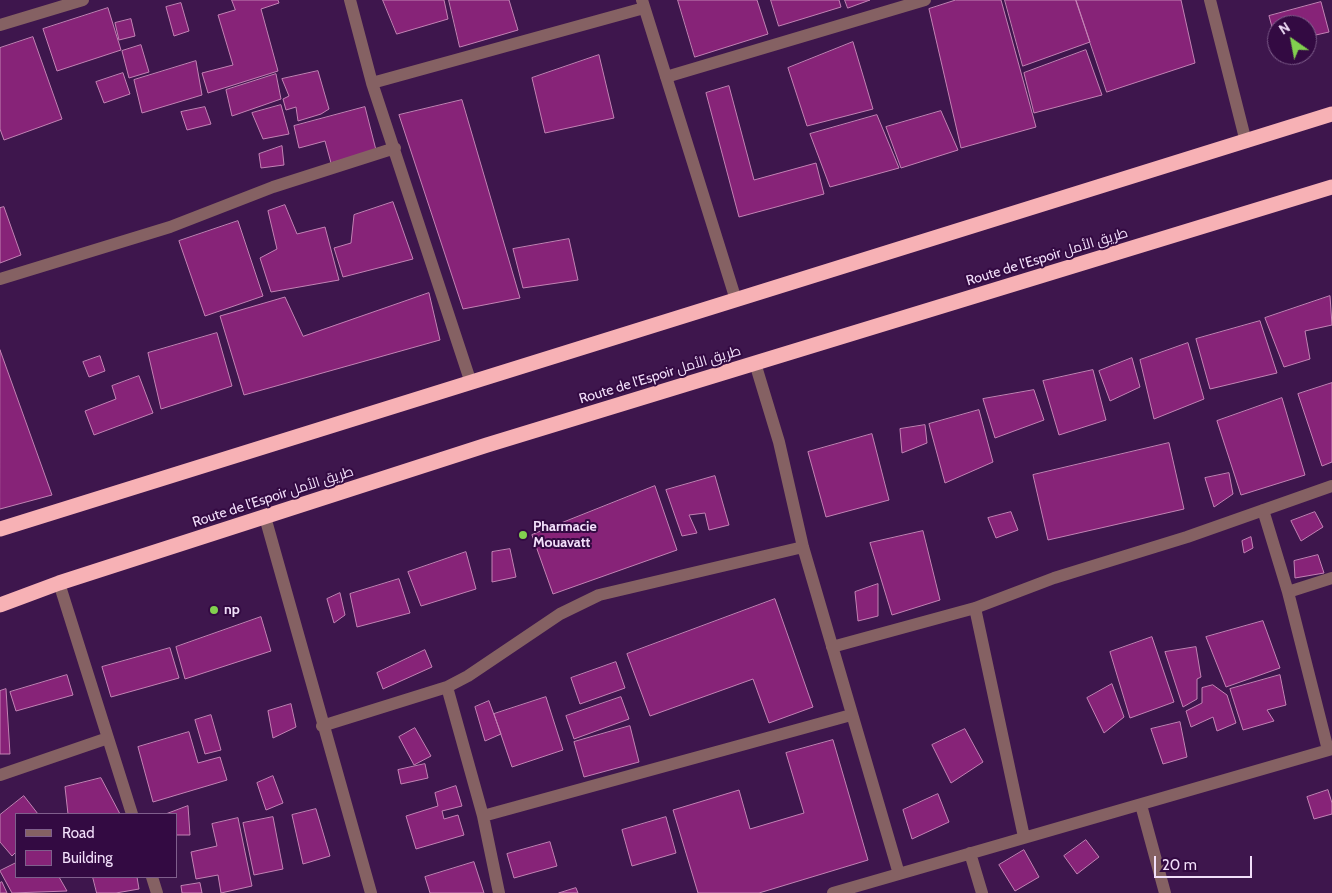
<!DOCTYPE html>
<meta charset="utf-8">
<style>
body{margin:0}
#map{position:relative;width:1332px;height:893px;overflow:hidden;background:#3e164d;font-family:Cabin,sans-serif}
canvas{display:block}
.legend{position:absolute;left:15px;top:813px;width:162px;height:65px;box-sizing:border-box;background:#330a42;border:1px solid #7f5f8c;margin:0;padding:6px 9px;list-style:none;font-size:15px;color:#f2dffa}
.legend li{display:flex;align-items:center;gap:10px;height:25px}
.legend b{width:25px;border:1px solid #7f5f8c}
.north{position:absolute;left:1267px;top:15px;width:50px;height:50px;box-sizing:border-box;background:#330a42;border:1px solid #7f5f8c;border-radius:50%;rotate:327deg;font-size:14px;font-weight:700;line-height:20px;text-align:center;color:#f2dffa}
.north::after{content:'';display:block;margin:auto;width:18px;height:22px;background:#82d04f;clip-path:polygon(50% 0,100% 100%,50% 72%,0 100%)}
.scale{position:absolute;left:1154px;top:856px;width:98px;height:22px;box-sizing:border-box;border:2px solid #f2dffa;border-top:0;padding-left:6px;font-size:15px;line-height:18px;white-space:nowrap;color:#f2dffa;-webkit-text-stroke:4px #330a42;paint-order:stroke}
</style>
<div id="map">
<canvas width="1332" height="893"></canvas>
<ul class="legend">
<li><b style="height:6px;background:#856163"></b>Road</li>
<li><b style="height:14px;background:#872378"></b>Building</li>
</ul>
<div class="north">N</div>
<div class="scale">20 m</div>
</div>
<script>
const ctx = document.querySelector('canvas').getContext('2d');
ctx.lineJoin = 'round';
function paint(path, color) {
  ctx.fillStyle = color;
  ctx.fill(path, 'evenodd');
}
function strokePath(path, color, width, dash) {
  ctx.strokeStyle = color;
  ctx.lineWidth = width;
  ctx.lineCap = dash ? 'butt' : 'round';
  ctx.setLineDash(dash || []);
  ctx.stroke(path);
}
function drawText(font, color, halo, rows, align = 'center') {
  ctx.font = font + ' Cabin,Cairo,sans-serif';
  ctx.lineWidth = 4;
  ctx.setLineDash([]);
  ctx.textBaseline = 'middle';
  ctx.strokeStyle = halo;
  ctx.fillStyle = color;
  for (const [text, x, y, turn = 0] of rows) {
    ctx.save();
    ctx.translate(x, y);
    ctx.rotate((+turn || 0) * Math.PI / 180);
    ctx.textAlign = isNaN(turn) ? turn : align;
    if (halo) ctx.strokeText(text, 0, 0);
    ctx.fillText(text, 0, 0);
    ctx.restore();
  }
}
const building = new Path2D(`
 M232 0H278L279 3 261 9 278 71 208 93 202 73 233 65 218 15 235 10Z
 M383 0H444L448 19 397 34Z
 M449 0H509L518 30 460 47Z
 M678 0H757L768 34 695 57Z
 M771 0H839L841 7 779 26Z
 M845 0H870L848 8Z
 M956 0H1001L1036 127 961 148 929 9Z
 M1005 0H1076L1090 42 1023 66Z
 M1076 0H1181L1195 63 1107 92Z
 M1321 2 1329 32 1307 37V25H1277V45L1269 16Z
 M181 3 189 31 174 36 166 7Z
 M108 8 121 50 57 71 43 29Z
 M131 19 135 36 119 40 115 23Z
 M33 37 62 119 4 140 0 129V48Z
 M853 42 873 109 807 126 788 68Z
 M141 45 149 72 129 78 122 51Z
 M1086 50 1102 95 1034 113 1024 73Z
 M599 55 614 118 545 133 532 78Z
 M196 61 202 95 142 113 134 80Z
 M318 71 329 109 321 114 298 121 296 107 286 110 283 99 289 96 282 79Z
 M123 73 130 94 104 103 96 82Z
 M276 74 281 99 232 116 226 90Z
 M729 86 754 180 816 163 824 194 739 217 706 93Z
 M462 100 520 298 463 309 399 115Z
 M281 105 289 134 263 139 252 113Z
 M205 107 211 124 187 130 181 112Z
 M365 107 376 150 331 163 325 141 299 148 294 126Z
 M941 111 958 150 901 168 886 127Z
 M877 115 899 168 830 187 810 134Z
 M282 146 284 165 261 168 259 154Z
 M393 202 413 259 343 277 334 248 351 243 354 215Z
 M285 205 297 234 325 227 339 280 271 292 260 258 277 249 268 211Z
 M4 207 21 255 0 263V208Z
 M238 221 263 296 205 316 179 241Z
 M569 239 578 280 523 288 513 249Z
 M429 293 440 340 244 395 220 316 285 297 303 336Z
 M1330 296 1332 325 1305 331 1310 359 1284 367 1265 318Z
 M1260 321 1277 373 1210 389 1196 339Z
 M217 333 232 386 161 409 148 353Z
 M1188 343 1204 399 1154 419 1140 360Z
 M0 350 52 495 0 509Z
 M100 356 105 371 89 377 83 362Z
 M1132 358 1140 387 1110 401 1099 371Z
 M1093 370 1106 420 1059 435 1043 381Z
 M139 376 153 413 94 435 85 411 116 399 112 386Z
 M1332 383V462L1322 466 1298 394Z
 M1034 390 1044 420 995 438 983 399Z
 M1282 398 1305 475 1241 495 1217 421Z
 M979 410 993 462 945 483 929 424Z
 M925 425 927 443 902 453 900 429Z
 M872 434 889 500 826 517 808 452Z
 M1169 443 1184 509 1048 540 1033 475Z
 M1229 473 1233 494 1214 507 1205 478Z
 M715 476 729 525 709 530 705 513 689 515 697 533 682 536 666 490Z
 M655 486 677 550 553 594 532 535Z
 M1011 512 1018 530 996 538 988 518Z
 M1315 512 1323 527 1301 541 1291 521Z
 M923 531 940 600 892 615 870 543Z
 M1251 537 1253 548 1244 553 1242 541Z
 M510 549 516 577 492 582V552Z
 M466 552 476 589 421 606 408 572Z
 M1318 555 1324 573 1295 578 1294 561Z
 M399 579 410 613 357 627 350 594Z
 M878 584V616L858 621 855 592Z
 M340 593 345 615 334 623 327 599Z
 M775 599 813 707 769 723 753 679 650 716 627 654Z
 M261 617 271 651 185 679 176 647Z
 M1263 621 1280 668 1226 687 1206 637Z
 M1152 637 1174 702 1130 718 1110 652Z
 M1196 647 1201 677 1197 679V699L1183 707 1165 652Z
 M170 648 179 678 111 697 102 667Z
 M425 650 432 667 383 689 377 673Z
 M616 662 625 688 580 704 571 678Z
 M67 675 73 695 16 711 10 692Z
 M1280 675 1286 705 1267 710 1274 721 1243 730 1230 689Z
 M1112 684 1124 717 1104 733 1087 698Z
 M1213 685 1227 695 1236 723 1217 731 1213 717 1191 727 1186 711 1202 703V688Z
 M6 689 10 754H0V691Z
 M546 697 563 750 512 767 494 714Z
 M621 697 629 719 574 739 566 716Z
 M489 701 501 734 485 741 475 707Z
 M291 704 296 727 273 738 268 711Z
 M211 715 221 750 205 754 195 720Z
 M1180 722 1187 757 1163 764 1151 729Z
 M630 726 639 762 584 777 574 742Z
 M415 728 431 756 414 765 399 737Z
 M965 729 983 762 951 783 932 745Z
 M189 732 198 763 220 757 227 780 153 802 138 747Z
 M833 740 868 860 759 893H698L673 810 739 790 750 829 804 813 786 753Z
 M425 764 428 778 401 784 398 770Z
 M273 776 283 803 266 810 257 783Z
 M101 778 120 814H68L65 787Z
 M456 786 462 806 442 811 444 819 458 815 464 835 416 849 406 816 438 806 435 793Z
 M1328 790 1332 803V814L1314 819 1307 797Z
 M938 794 949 822 912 839 903 810Z
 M24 796 38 814H16V852L12 856 0 842V815Z
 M188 806 190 835H176V814H166Z
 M316 809 330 856 303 864 292 815Z
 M273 817 283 869 254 875 243 823Z
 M666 817 676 853 632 866 622 830Z
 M238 818 252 886 221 893 218 875 196 879 191 852 217 846 212 824Z
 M1086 840 1099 857 1077 874 1064 856Z
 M550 842 557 866 514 878 507 854Z
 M1024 850 1039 877 1015 891 999 865Z
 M474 862 484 893H430L425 877Z
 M16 863V877H59L67 891 12 893 0 871Z
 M93 877H137L139 889 116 893H97Z
 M2 882 7 893H0V883Z
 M200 883 202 893H182L181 886Z
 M576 888 578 893H559Z`);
const minor = new Path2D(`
 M350 0 372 83 471 383
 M642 0 736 300
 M1210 0 1246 142
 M0 25 83 0
 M666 77 925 0
 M372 83 644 8
 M0 279 170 227 273 187 395 148
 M755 363 779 442 803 547 899 874
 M1263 510 1288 592 1328 750
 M265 517 371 893
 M59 583 132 814
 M1288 592 1332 578
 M975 608 1024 837
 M832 647 975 608 1054 578 1187 537 1332 486
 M447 687 483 816 499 893
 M322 726 447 687 468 676 560 614 599 595 803 547
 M0 775 108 738
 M1141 805 1165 893
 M483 816 851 715
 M970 853 982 893
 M152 877 157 893
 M833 893 1332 749`);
const highway = new Path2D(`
 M0 529 1332 114
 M0 605 59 583 487 445 1332 187`);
const markers = [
 [523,535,5,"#82d04f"],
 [214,610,5,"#82d04f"]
];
const streetNames = [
 ["Route de l’Espoir طريق الأمل",1047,257,-17],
 ["Route de l’Espoir طريق الأمل",660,375,-17],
 ["Route de l’Espoir طريق الأمل",273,497,-18]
];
const poiNames = [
 ["Pharmacie",533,527],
 ["Mouavatt",533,543],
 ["np",224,610]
];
paint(building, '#872378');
strokePath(building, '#c382b4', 1);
strokePath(minor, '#856163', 12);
strokePath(highway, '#f7b1b5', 15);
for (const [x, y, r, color] of markers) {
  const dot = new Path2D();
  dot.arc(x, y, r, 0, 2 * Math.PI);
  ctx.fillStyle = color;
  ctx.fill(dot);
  strokePath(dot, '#330a42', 2);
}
drawText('14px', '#f2dffa', '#330a42', streetNames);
drawText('bold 14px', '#f2dffa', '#330a42', poiNames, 'left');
</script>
